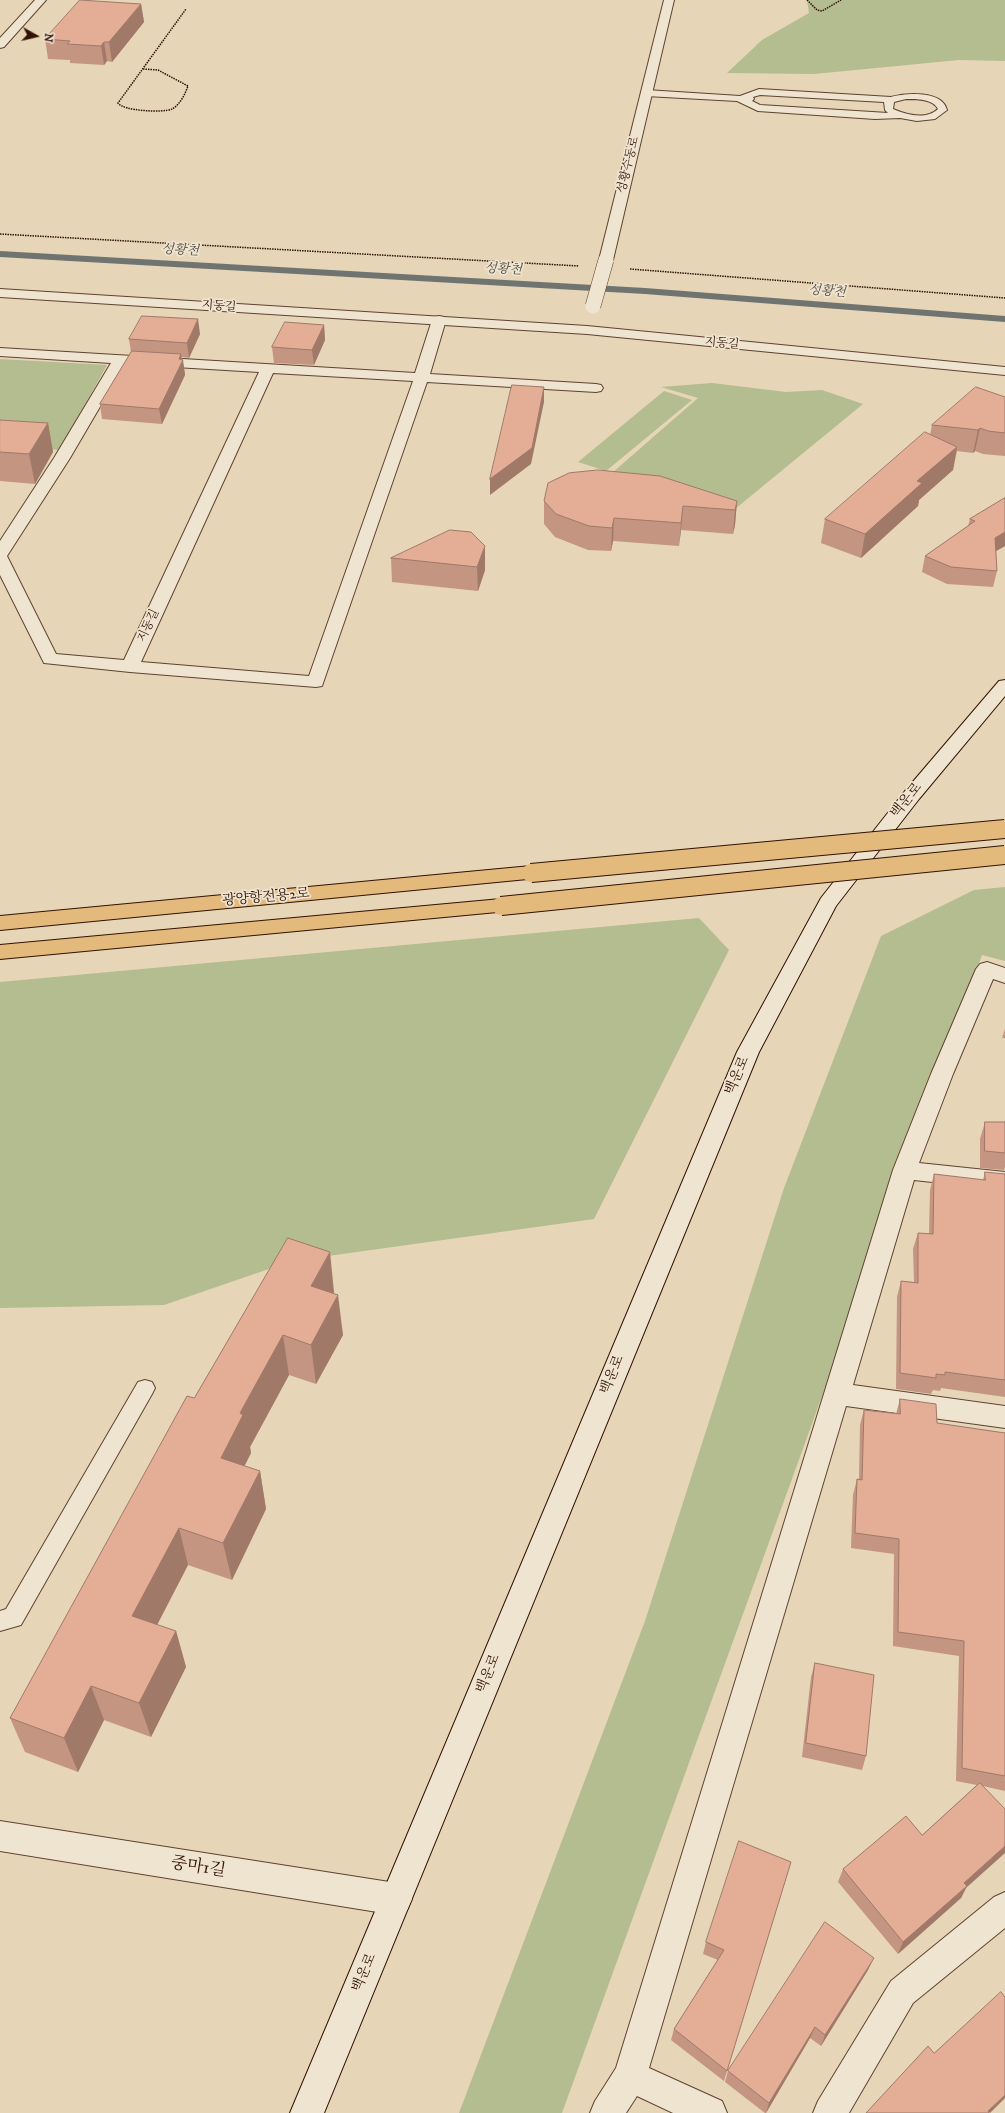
<!DOCTYPE html>
<meta charset="utf-8">
<style>
body{margin:0}
#map{position:relative;width:1005px;height:2113px;overflow:hidden;background:#e6d5b7;font-family:"IM FELL DW Pica",serif}
canvas{display:block}
.north{position:absolute;left:16px;top:16px;width:40px;height:40px;-webkit-text-stroke:3px #efe4d0;paint-order:stroke;rotate:98deg;font-size:11px;font-weight:700;line-height:16px;text-align:center;color:#311204}
.north::after{content:'';display:block;margin:auto;width:14px;height:18px;background:#311204;clip-path:polygon(50% 0,100% 100%,50% 72%,0 100%)}
</style>
<div id="map">
<canvas width="1005" height="2113"></canvas>
<div class="north">N</div>
</div>
<script>
const ctx = document.querySelector('canvas').getContext('2d');
ctx.lineJoin = 'round';
function paint(path, color) {
  ctx.fillStyle = color;
  ctx.fill(path, 'evenodd');
}
function strokePath(path, color, width, dash) {
  ctx.strokeStyle = color;
  ctx.lineWidth = width;
  ctx.lineCap = dash ? 'butt' : 'round';
  ctx.setLineDash(dash || []);
  ctx.stroke(path);
}
function drawText(font, color, halo, rows, align = 'center') {
  ctx.font = font + ' "IM FELL DW Pica","Noto Serif KR",serif';
  ctx.lineWidth = 3.5;
  ctx.setLineDash([]);
  ctx.textBaseline = 'middle';
  ctx.strokeStyle = halo;
  ctx.fillStyle = color;
  for (const [text, x, y, turn = 0] of rows) {
    ctx.save();
    ctx.translate(x, y);
    ctx.rotate((+turn || 0) * Math.PI / 180);
    ctx.textAlign = isNaN(turn) ? turn : align;
    if (halo) ctx.strokeText(text, 0, 0);
    ctx.fillText(text, 0, 0);
    ctx.restore();
  }
}
const green = new Path2D(`
 M807 0H1005V61L959 60 814 74 727 73 762 40 809 13Z
 M0 359 107 365 60 450 0 446Z
 M712 383 786 392 822 390 863 404 735 509 612 473 698 398 661 387Z
 M664 391 692 400 606 471 578 462Z
 M1005 887V961L982 955 562 2113H459L645 1621 784 1188 881 936 974 890Z
 M699 918 729 950 594 1219 292 1261 164 1305 0 1308V982Z`);
const stream = new Path2D(`
 M0 254 645 291 1005 319`);
const path = new Path2D(`
 M807 0 817 10 822 11 841 0
 M143 69 158 70 188 86C185 94 180 105 172 109 163 113 123 111 118 103L186 9
 M0 234 579 266
 M630 269 1005 298`);
const service = new Path2D(`
 M759 89 891 97C906 93 942 90 947 110L935 119 917 121 900 118 875 119 758 111 737 101 646 96 642 93 646 90 740 96ZM760 95 884 102 885 110 888 113 760 105 752 101 754 99 753 97ZM906 99C917 99 933 99 938 109 926 120 907 115 893 109L894 102Z
 M145 1380 152 1382 155 1388 152 1394 21 1625 0 1631V1611L6 1609 138 1382Z`);
const minor = new Path2D(`
 M35 0H46L4 47 0 48V38Z
 M439 316 444 317 446 320 430 374 596 384 601 385 603 388 601 391 596 392 427 382 322 686 316 687 130 672 44 663 0 575V541L54 458 111 363 0 356V348L415 373 432 320 434 317ZM125 364 259 372 124 660 56 654 7 556 70 458ZM273 373 413 381 309 676 141 662Z
 M987 962 1005 968V983L993 979 953 1074 919 1163 1005 1172V1190L914 1180 853 1385 1005 1406V1428L846 1406 649 2068 722 2101 727 2113H673L637 2096 626 2113H590L595 2101 616 2068 893 1170 931 1074 976 969 980 964Z
 M0 1821 396 1883 407 1888 412 1899 407 1910 396 1915 0 1851Z
 M1005 1892V1928L913 2003 849 2113H813L818 2101 891 1981 994 1897Z`);
const tertiary = new Path2D(`
 M664 0H674L613 260 606 264 599 260Z
 M0 289 587 326 1005 367V375L587 334 0 297Z`);
const secondary = new Path2D(`
 M1005 680V696L919 799 836 906 759 1052 324 2113H290L737 1052 821 898 905 791 999 681Z`);
const trunk = new Path2D(`
 M531 866 538 868 541 873 538 878 0 930V916Z
 M501 899 508 901 511 906 508 911 0 959V945Z`);
const tertiaryBridge = new Path2D(`
 M593 306 606 260`);
const trunkBridge = new Path2D(`
 M531 873 1005 829
 M501 906 1005 855`);
const wall = new Path2D(`
 M141 4 144 22 112 62 107 61 104 65 70 63V60L48 59 45 39Z
 M324 325 325 340 314 365 274 363 272 347Z
 M200 334 189 358 182 357 185 375 162 424 102 419 100 404 131 352 129 339Z
 M1005 397V456L983 454 975 451 973 453 957 451 953 470 919 500 918 506 861 558 821 543 825 519 930 435 932 425Z
 M0 420 48 423 53 452 35 484 0 481Z
 M1005 498V546L996 551 997 571 993 587 947 584 922 572 925 556 968 526 970 519Z
 M544 501H737L735 525 733 534 681 530 679 546 613 541 611 551 588 550 555 537 544 524Z
 M485 546V570L478 591 392 582 391 558Z
 M1005 1029V1038H1002Z
 M985 1122H1005V1167L1004 1170 980 1168V1139Z
 M985 1172 1005 1174V1397L941 1388 940 1391 933 1390 931 1394 896 1389 897 1297 901 1281 914 1282 913 1249 918 1233 929 1234 930 1190 934 1174 983 1180Z
 M334 1292 333 1294 343 1335 316 1384 289 1375 250 1447 251 1453 244 1466 260 1471 266 1509 232 1580 188 1565 157 1625 176 1631 186 1667 151 1737 104 1720 78 1772 25 1752 10 1718 194 1398Z
 M900 1399 937 1423 1005 1433V1791L983 1786 966 1888 961 1898 898 1954 838 1882 843 1869 922 1835 977 1785 956 1781 959 1656 893 1646 894 1554 851 1548 853 1495 857 1479H859L860 1425 864 1410 896 1414Z
 M815 1663 866 1756 862 1770 802 1757 811 1677Z
 M791 1862 724 2081 671 2040 674 2029 718 1960 703 1954 706 1942Z
 M868 1970 821 2046 810 2038 766 2113H765L725 2082 728 2071Z`);
const shadedWall = new Path2D(`
 M141 4 144 22 112 62 109 42Z
 M104 42 107 61 104 65 101 46Z
 M198 319 200 334 189 358 187 343Z
 M324 325 325 340 314 365 312 350Z
 M181 354 182 362 183 360 185 375 162 424 159 409Z
 M544 387V402L531 464 490 495V479Z
 M48 423 53 452 35 484 29 454Z
 M980 428 975 451 973 453 978 430Z
 M957 447 953 470 919 500 918 506 861 558 865 534 917 481Z
 M737 501 735 525 733 534 735 510Z
 M683 506 681 530 679 546 681 523Z
 M614 518 613 541 611 551 612 528Z
 M1005 532V546L991 554 995 538Z
 M485 546V570L478 591 477 567Z
 M330 1252 334 1292 316 1326 311 1286Z
 M338 1295 343 1335 316 1384 311 1345Z
 M283 1335 289 1375 250 1447 251 1453 229 1497 221 1458 240 1413Z
 M260 1471 266 1509 232 1580 223 1543Z
 M179 1528 188 1565 143 1652 132 1616Z
 M176 1631 186 1667 151 1737 139 1703Z
 M91 1686 104 1720 78 1772 64 1738Z
 M1005 1846V1853L966 1888 961 1898 898 1954 903 1942 964 1883Z
 M874 1958 868 1970 821 2046 825 2035Z
 M815 2027 810 2038 766 2113 769 2103Z
 M1005 2095V2098L990 2113 988 2111Z`);
const building = new Path2D(`
 M80 0 141 4 109 42H104L101 46 67 44 70 41 45 39Z
 M142 316 198 319 187 343 129 339Z
 M285 322 324 325 312 350 272 347Z
 M132 351 181 354 179 359 183 360 159 409 100 404Z
 M512 385 544 387 532 448 490 479Z
 M976 387 1005 397V433L988 431 980 428 978 430 932 425Z
 M0 420 48 423 29 454 0 452Z
 M925 432 957 447 917 481 922 483 865 534 825 519Z
 M598 470 660 476 737 501 735 510 683 506 681 523 614 518 612 528 589 526 556 514 544 501 548 483 569 473Z
 M1005 498V532L995 538 997 571 951 567 925 556 975 521 970 519Z
 M450 530 471 532 485 546 477 567 391 558Z
 M985 1122H1005V1153L985 1151Z
 M985 1172 1005 1174V1380L945 1372V1375L936 1374V1378L900 1373 901 1281 918 1283V1233L933 1234 934 1174 985 1180Z
 M288 1238 330 1252 311 1286 338 1295 311 1345 283 1335 240 1413 243 1415 221 1458 260 1471 223 1543 179 1528 132 1616 176 1631 139 1703 91 1686 64 1738 10 1718 187 1396 194 1398Z
 M900 1399 936 1404 937 1423 1005 1433V1776L962 1768 964 1641 898 1632 899 1539 855 1533 857 1479 862 1480 864 1410 900 1414Z
 M815 1663 874 1675 866 1756 806 1743Z
 M980 1783 1005 1809V1846L964 1883 967 1886 903 1942 843 1869 906 1816 922 1835Z
 M739 1841 791 1862 727 2071 674 2029 724 1950 706 1942Z
 M825 1922 874 1958 825 2035 815 2027 769 2103 728 2071Z
 M1001 1992 1005 1997V2095L988 2111 989 2113H866L928 2046 934 2053Z`);
const farStreetnames = [
 ["성황수동로",629,165,-76],
 ["지동길",219,307,4],
 ["지동길",722,344,5],
 ["지동길",149,626,-65]
];
const farWaternames = [
 ["성황천",180,251,3],
 ["성황천",503,270,3],
 ["성황천",827,292,4]
];
const streetNames = [
 ["백운로",907,801,-51],
 ["광양항전용2로",266,898,-5],
 ["백운로",738,1076,-67],
 ["백운로",613,1375,-68],
 ["백운로",489,1674,-68],
 ["백운로",365,1973,-67]
];
const nearStreetnames = [
 ["중마1길",198,1868,9]
];
paint(green, '#b4bd8f');
strokePath(stream, '#6f7470', 6);
strokePath(service, '#5e4331', 2);
strokePath(minor, '#5e4331', 2);
strokePath(tertiary, '#5e4331', 2);
strokePath(secondary, '#311204', 2);
strokePath(trunk, '#311204', 2);
strokePath(path, '#311204', 1.5, [1.5, 1]);
paint(service, '#efe4d0');
paint(minor, '#efe4d0');
paint(tertiary, '#efe4d0');
paint(secondary, '#efe4d0');
paint(trunk, '#e3ba7c');
strokePath(tertiaryBridge, '#5e4331', 16, []);
strokePath(trunkBridge, '#311204', 20, []);
strokePath(tertiaryBridge, '#efe4d0', 15);
strokePath(trunkBridge, '#e3ba7c', 18);
paint(wall, '#c49581');
paint(shadedWall, '#a07969');
paint(building, '#e4ad96');
strokePath(building, '#a07969', 1);
drawText('12px', '#311204', '#efe4d0', farStreetnames);
drawText('italic 13px', '#554b43', '#efe4d0', farWaternames);
drawText('14px', '#311204', '#efe4d0', streetNames);
drawText('17px', '#311204', '#efe4d0', nearStreetnames);
</script>
